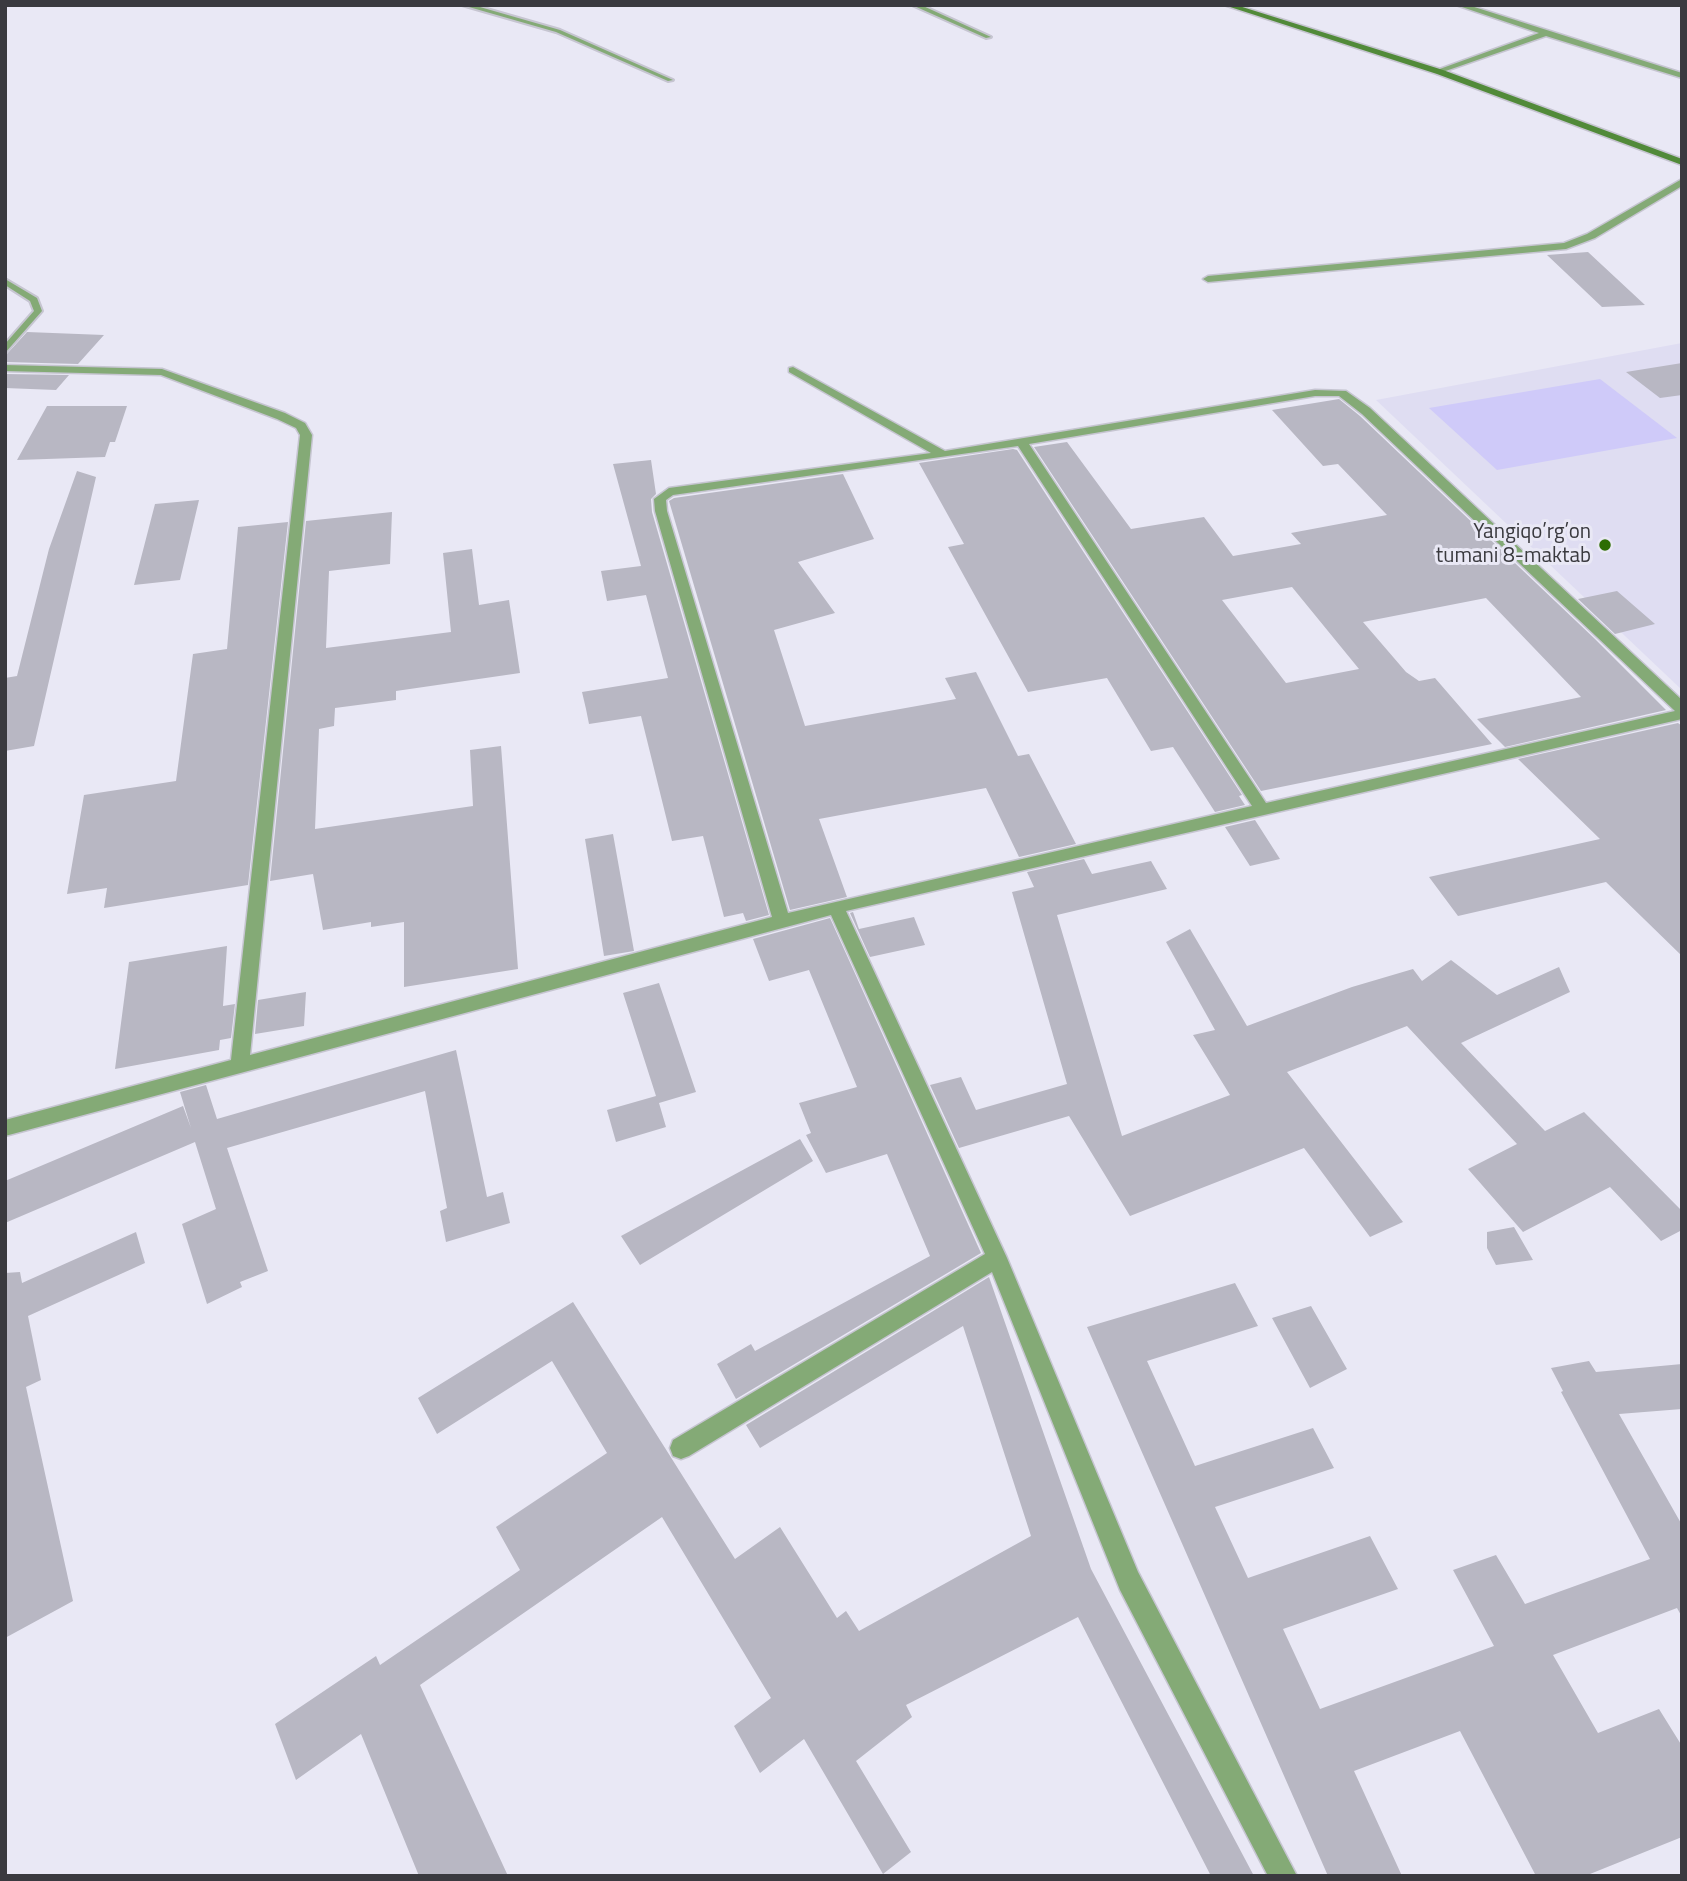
<!DOCTYPE html>
<meta charset="utf-8">
<style>
body{margin:0}
#map{position:relative;width:1687px;height:1881px;overflow:hidden;background:#e9e8f5;font-family:"Titillium Web",sans-serif}
canvas{display:block}
.frame{position:absolute;inset:0;border:7px solid #3a3a3f;pointer-events:none}
</style>
<div id="map">
<canvas width="1687" height="1881"></canvas>
<div class="frame"></div>
</div>
<script>
const ctx = document.querySelector('canvas').getContext('2d');
ctx.lineJoin = 'round';
function paint(path, color) {
  ctx.fillStyle = color;
  ctx.fill(path, 'evenodd');
}
function strokePath(path, color, width, dash) {
  ctx.strokeStyle = color;
  ctx.lineWidth = width;
  ctx.lineCap = dash ? 'butt' : 'round';
  ctx.setLineDash(dash || []);
  ctx.stroke(path);
}
function drawText(font, color, halo, rows, align = 'center') {
  ctx.font = font + ' "Titillium Web",sans-serif';
  ctx.lineWidth = 6;
  ctx.setLineDash([]);
  ctx.textBaseline = 'middle';
  ctx.strokeStyle = halo;
  ctx.fillStyle = color;
  for (const [text, x, y, turn = 0] of rows) {
    ctx.save();
    ctx.translate(x, y);
    ctx.rotate((+turn || 0) * Math.PI / 180);
    ctx.textAlign = isNaN(turn) ? turn : align;
    if (halo) ctx.strokeText(text, 0, 0);
    ctx.fillText(text, 0, 0);
    ctx.restore();
  }
}
const built = new Path2D(`
 M1682 343V690L1376 400Z`);
const green = new Path2D(`
 M1600 379 1677 438 1497 470 1429 408Z`);
const building = new Path2D(`
 M1588 252 1645 305 1602 307 1547 255Z
 M27 332 104 335 78 364 5 362V356Z
 M1682 363V395L1660 398 1626 372Z
 M5 374 69 375 56 390 5 388Z
 M1339 399 1360 416 1595 639 1666 710 1505 747 1477 719 1581 697 1486 598 1363 622 1406 672 1419 681 1435 678 1492 744 1261 791 1034 447 1067 442 1131 529 1204 517 1233 556 1301 544 1291 533 1387 515 1338 464 1323 466 1272 410ZM1292 587 1359 669 1286 683 1222 600Z
 M47 406H127L115 442H110L105 457 17 460Z
 M1013 449 1017 450 1242 795 1239 796 1245 805 1215 812 1173 747 1151 751 1107 678 1028 692 948 547 964 544 919 463Z
 M651 460 656 494 651 499 652 512 769 915 746 921 743 913 724 917 703 836 672 841 641 716 589 724 586 709 582 692 668 678 646 595 607 601 601 571 641 566 613 464Z
 M77 471 96 477 34 746 5 751V678L17 676 49 549Z
 M843 474 874 539 798 562 835 613 774 630 805 726 956 699 945 678 976 672 1018 756 1029 754 1076 844 1019 857 986 788 819 819 847 897 790 910 669 501 674 498Z
 M199 500 180 580 134 585 155 504Z
 M392 512 390 564 329 571 326 648 451 632 443 553 472 549 479 605 509 600 520 673 396 691V700L335 708 334 726 319 729 315 829 473 806 470 750 501 746 518 969 404 987V922L371 927V922L323 930 313 874 270 881 306 521Z
 M288 522 248 885 104 908 107 888 67 894 84 795 176 781 193 654 227 649 238 527Z
 M1617 591 1655 624 1615 634 1578 599Z
 M1678 723 1682 726V956L1606 882 1458 916 1429 877 1600 839 1518 759Z
 M1255 820 1280 859 1250 866 1225 827Z
 M613 834 634 951 604 956 585 839Z
 M1084 859 1092 874 1151 861 1167 889 1057 915 1122 1136 1230 1095 1193 1035 1215 1030 1166 942 1190 929 1247 1026 1352 987 1413 969 1422 981 1451 960 1497 995 1559 967 1570 992 1461 1043 1545 1131 1584 1112 1682 1211V1230L1661 1241 1610 1187 1523 1232 1468 1169 1517 1144 1407 1026 1287 1072 1403 1222 1370 1237 1304 1148 1130 1216 1069 1116 959 1148 930 1085 961 1077 976 1110 1067 1084 1012 892 1034 887 1027 872Z
 M853 912 859 929 914 917 925 945 870 957 850 913Z
 M830 918 981 1253 736 1399 717 1364 751 1344 755 1351 930 1256 887 1154 826 1173 806 1135 811 1133 799 1103 857 1087 809 970 769 981 753 939Z
 M227 946 223 1006 235 1004 231 1038 220 1040 219 1050 115 1069 129 962Z
 M659 983 696 1092 659 1103 666 1127 616 1142 607 1110 656 1096 623 993Z
 M306 992 304 1026 255 1034 258 1000Z
 M456 1050 487 1197 503 1192 510 1223 446 1242 440 1211 447 1208 425 1091 227 1148 268 1271 240 1282 242 1287 207 1304 182 1224 216 1209 195 1142 5 1223V1181L183 1106 191 1128 180 1092 206 1085 217 1119Z
 M800 1139 813 1161 640 1265 621 1236Z
 M1514 1227 1533 1260 1496 1265 1487 1248V1232Z
 M136 1232 145 1263 28 1316 41 1380 26 1387 73 1601 5 1638V1273L20 1272 22 1283Z
 M989 1277 1091 1569 1254 1876H1211L1078 1617 906 1705 912 1717 856 1761 911 1852 883 1874 804 1739 760 1773 734 1726 771 1698 662 1517 420 1685 508 1876H419L361 1734 296 1780 275 1724 376 1656 380 1665 520 1570 496 1527 607 1453 552 1361 437 1434 418 1398 573 1302 735 1559 780 1527 837 1618 846 1611 859 1631 1031 1536 963 1326 760 1448 746 1425Z
 M1235 1283 1258 1326 1147 1361 1195 1466 1313 1428 1334 1468 1215 1507 1248 1578 1370 1536 1398 1589 1283 1629 1320 1709 1494 1646 1453 1570 1496 1555 1525 1604 1650 1559 1561 1392 1563 1391 1551 1368 1589 1361 1596 1372 1682 1364V1409L1619 1414 1682 1525V1617L1677 1608 1553 1655 1598 1733 1659 1709 1682 1746V1837L1585 1876H1536L1460 1731 1354 1771 1402 1876H1328L1087 1327Z
 M1311 1306 1347 1369 1310 1388 1272 1318Z`);
const lane = new Path2D(`
 M462 5H473L560 30 673 80 668 81 556 32Z
 M912 5H921L991 37 986 38Z
 M5 279 37 298 42 311 5 353V344L34 311 30 301 5 285Z`);
const street = new Path2D(`
 M1456 5H1468L1682 73V78L1546 36 1437 74V70L1539 33Z
 M1682 179V186L1595 238 1566 249 1208 282 1203 279 1208 276 1564 243 1587 234Z
 M5 365 162 369 285 413 305 423 312 435 250 1055 772 917 655 511 654 499 669 488 931 453 789 372V368L793 367 945 451 1315 390 1346 391 1370 408 1682 700V719L846 911 1007 1258 1138 1572 1297 1876H1268L1120 1590 992 1272 689 1456 681 1459 673 1456 670 1448 673 1440 985 1254 831 915 5 1136V1120L231 1060 300 435 296 428 277 419 161 375 5 371ZM1315 396H1339L1362 414 1675 711 1266 803 1029 444ZM1018 446 1252 806 788 913 667 511 666 500 673 495Z`);
const secondary = new Path2D(`
 M1224 5H1236L1443 70 1682 159V165L1437 74Z`);
const markers = [
 [1605,545,7,"#2d6d03"]
];
const farPoinames = [
 ["Yangiqo’rg’on",1591,533],
 ["tumani 8-maktab",1591,557]
];
paint(built, '#dfddf2');
paint(green, '#cfcaf9');
paint(building, '#b8b7c3');
strokePath(lane, '#c6c5d1', 4);
strokePath(street, '#c6c5d1', 3);
strokePath(secondary, '#c6c5d1', 3);
paint(lane, '#84aa76');
paint(street, '#84aa76');
paint(secondary, '#518a39');
for (const [x, y, r, color] of markers) {
  const dot = new Path2D();
  dot.arc(x, y, r, 0, 2 * Math.PI);
  ctx.fillStyle = color;
  ctx.fill(dot);
  strokePath(dot, '#e9e8f5', 2.5);
}
drawText('21px', '#3a3a3f', '#e9e8f5', farPoinames, 'right');
</script>
